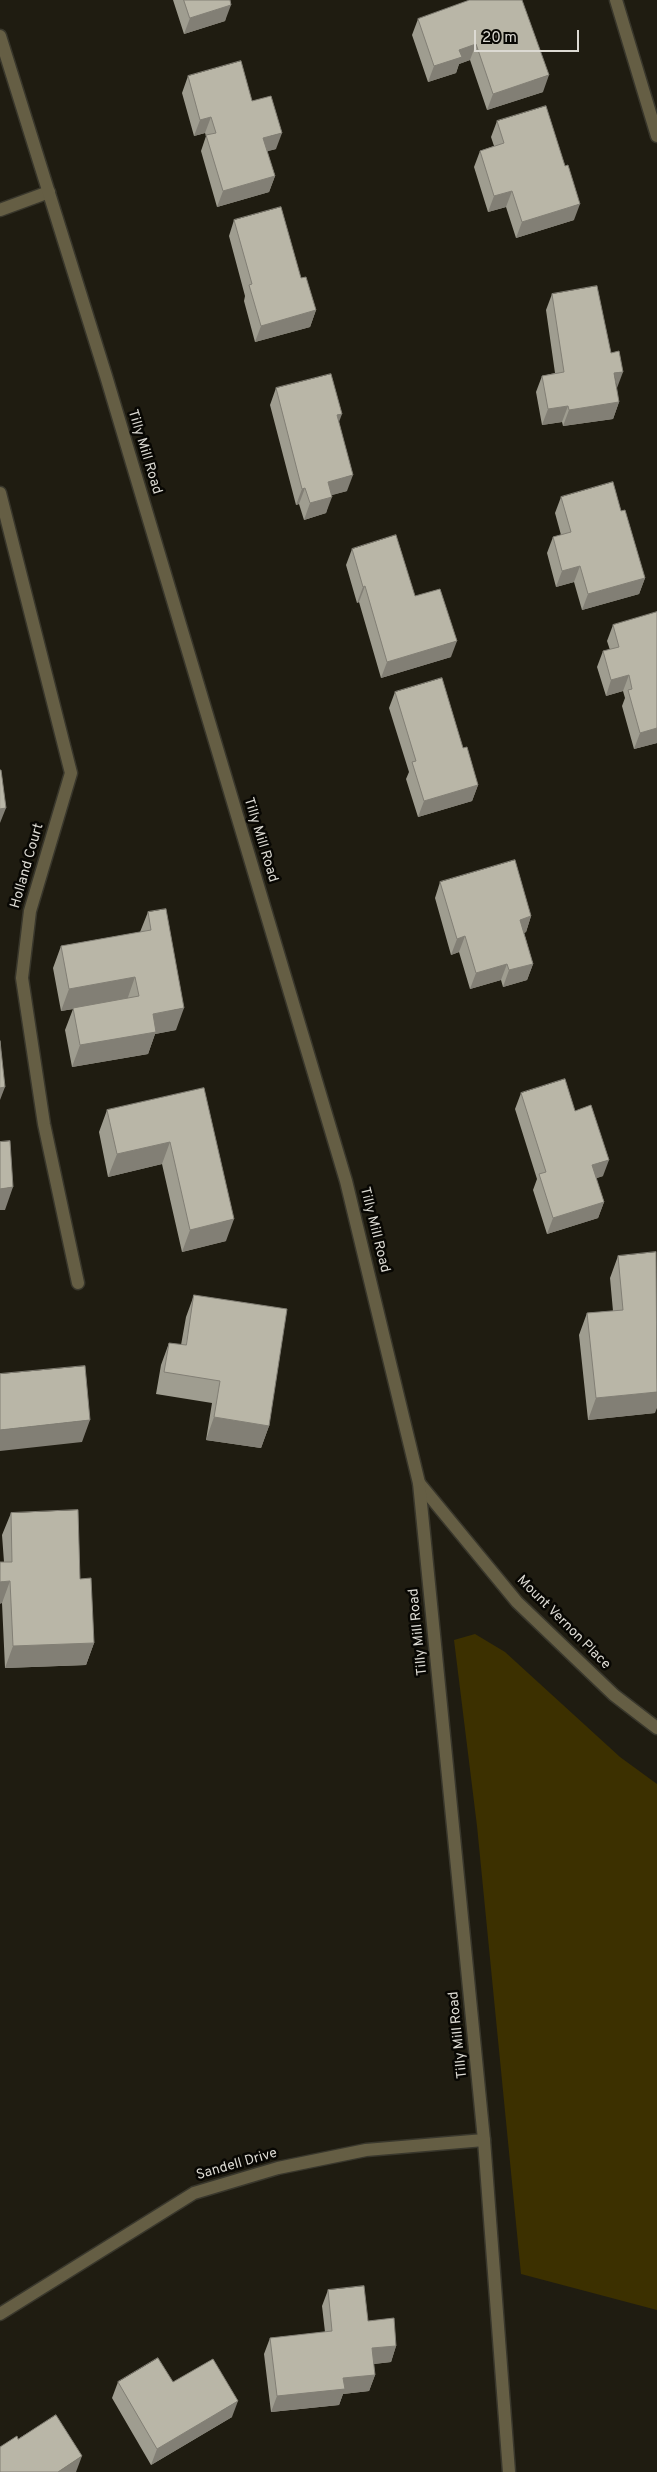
<!DOCTYPE html>
<style>
body{margin:0}
#map{position:relative;width:657px;height:2472px;overflow:hidden;background:#1f1c11;font-family:Overpass,sans-serif}
canvas{display:block}
.scale{position:absolute;left:474px;top:30px;width:105px;height:22px;box-sizing:border-box;border:2px solid #dcdad3;border-top:0;padding-left:6px;font-size:15px;line-height:18px;white-space:nowrap;color:#dcdad3;-webkit-text-stroke:4px #080703;paint-order:stroke}
</style>
<div id="map">
<canvas width="657" height="2472"></canvas>
<div class="scale">20 m</div>
</div>
<script>
const ctx = document.querySelector('canvas').getContext('2d');
ctx.lineJoin = 'round';
function paint(path, color) {
  ctx.fillStyle = color;
  ctx.fill(path, 'evenodd');
}
function strokePath(path, color, width, dash) {
  ctx.strokeStyle = color;
  ctx.lineWidth = width;
  ctx.lineCap = dash ? 'butt' : 'round';
  ctx.setLineDash(dash || []);
  ctx.stroke(path);
}
function drawText(font, color, halo, rows, align = 'center') {
  ctx.font = font + ' Overpass,sans-serif';
  ctx.lineWidth = 5;
  ctx.setLineDash([]);
  ctx.textBaseline = 'middle';
  ctx.strokeStyle = halo;
  ctx.fillStyle = color;
  for (const [text, x, y, turn = 0] of rows) {
    ctx.save();
    ctx.translate(x, y);
    ctx.rotate((+turn || 0) * Math.PI / 180);
    ctx.textAlign = isNaN(turn) ? turn : align;
    if (halo) ctx.strokeText(text, 0, 0);
    ctx.fillText(text, 0, 0);
    ctx.restore();
  }
}
const green = new Path2D(`
 M475 1634 505 1652 620 1757 657 1784V2310L521 2274 477 1826 454 1640Z`);
const minor = new Path2D(`
 M616 0 657 136
 M0 210 49 192
 M0 493 71 773 30 911 22 978 44 1124 78 1283
 M419 1483 517 1602 614 1695 657 1728
 M0 2314 194 2193 278 2168 366 2150 484 2140`);
const tertiary = new Path2D(`
 M0 36 106 376 346 1181 419 1483 484 2140 509 2472`);
const wall = new Path2D(`
 M173 0H230L225 21 184 34Z
 M470 0 543 92 487 110 470 60 459 64 456 73 428 82 412 35 418 19Z
 M188 76 252 101 276 149 267 151 275 176 269 192 217 207 201 151 206 136 205 133 194 136 182 93Z
 M497 121 565 166 574 220 516 238 506 207 488 212 474 167 480 151 494 146 491 137Z
 M234 220 301 278 316 310 310 327 255 342 244 301 245 296 229 236Z
 M552 294 616 388 619 402 613 419 563 426 562 422 542 425 536 392 542 376 555 373 546 310Z
 M276 388 339 423 347 491 331 495 326 513 304 520 299 504 296 505 270 405Z
 M561 497 621 511 645 578 639 594 582 610 574 582 556 587 547 553 553 537 561 535 555 513Z
 M352 549 415 596 451 657 381 678 359 602 357 603 346 565Z
 M657 612V743L634 749 622 706 625 698 623 691 606 696 597 667 603 651 610 650 607 641 613 625Z
 M395 692 463 748 478 785 472 801 418 817 406 779 409 772 389 708Z
 M440 882 531 916 526 932 524 933 533 964 527 980 503 987 501 980 470 989 459 952 451 955 435 898Z
 M148 912 176 1030 155 1034 148 1054 72 1067 65 1030 73 1009 61 1011 53 968 61 946 140 932Z
 M204 1088 226 1241 182 1252 162 1164 108 1177 99 1132 107 1110Z
 M521 1093 575 1111 603 1176 596 1178 604 1202 598 1218 547 1234 533 1190 537 1179 515 1109Z
 M618 1256 655 1413 588 1420 579 1335 587 1313 613 1311 610 1278Z
 M194 1295 269 1426 261 1448 206 1440 212 1403 156 1394 161 1365 169 1343 181 1345 186 1317Z
 M11 1513 80 1579 94 1643 86 1665 5 1668 2 1603 4 1562 2 1535Z
 M328 2290 368 2321 396 2346 391 2362 373 2364 375 2375 369 2391 343 2394 339 2405 271 2412 264 2354 270 2338 325 2332 322 2306Z
 M118 2382H173L232 2417 151 2465 112 2398Z`);
const shadedWall = new Path2D(`
 M231 5 225 21 184 34 190 18Z
 M476 44 470 60 459 64 456 73 428 82 434 66 459 50Z
 M549 75 543 92 487 110 493 94Z
 M211 117 205 133 194 136 200 120Z
 M282 133 276 149 258 154 263 138Z
 M275 176 269 192 217 207 223 191Z
 M512 191 506 207 488 212 494 196Z
 M580 204 574 220 516 238 522 222Z
 M316 310 310 327 255 342 261 326Z
 M623 372 617 388 614 373Z
 M619 402 613 419 563 426 569 410Z
 M568 406 562 422 542 425 548 409Z
 M342 414 336 430 337 415Z
 M353 475 347 491 322 498 328 482Z
 M305 488 299 504 296 505 302 489Z
 M332 497 326 513 304 520 310 503Z
 M580 566 574 582 556 587 562 571Z
 M645 578 639 594 582 610 588 594Z
 M365 586 359 602 357 603 363 587Z
 M457 641 451 657 381 678 387 662Z
 M629 675 623 691 606 696 611 680Z
 M657 728V743L634 749 640 733Z
 M478 785 472 801 418 817 424 801Z
 M6 808 0 823V809Z
 M531 916 526 932 515 936 520 920Z
 M465 936 459 952 451 955 457 939Z
 M507 964 501 980 470 989 476 973Z
 M533 964 527 980 503 987 509 970Z
 M135 977 127 1000 61 1011 69 989Z
 M184 1008 176 1030 155 1034 148 1054 72 1067 80 1045 153 1014Z
 M5 1087 0 1100V1088Z
 M170 1142 162 1164 108 1177 117 1154Z
 M609 1160 603 1176 586 1182 592 1165Z
 M13 1187 5 1210H0V1189Z
 M604 1202 598 1218 547 1234 553 1218Z
 M234 1219 226 1241 182 1252 190 1230Z
 M657 1392V1408L655 1413 588 1420 596 1398Z
 M214 1417 269 1426 261 1448 206 1440Z
 M90 1420 82 1442 0 1451V1430Z
 M10 1581 2 1603 0 1604V1582Z
 M94 1643 86 1665 5 1668 13 1646Z
 M396 2346 391 2362 366 2365 372 2348Z
 M375 2375 369 2391 343 2394 339 2405 271 2412 277 2396 343 2378Z
 M238 2401 232 2417 151 2465 157 2449Z
 M82 2456 76 2472H58Z`);
const building = new Path2D(`
 M184 0H230L231 5 190 18Z
 M470 0H522L549 75 493 94 476 44 459 50 462 57 434 66 418 19Z
 M241 61 252 101 271 96 282 133 263 138 275 176 223 191 206 135 216 133 211 117 200 120 188 76Z
 M546 106 565 166 568 165 580 204 522 222 512 191 494 196 480 151 504 143 497 121Z
 M281 207 301 278 306 277 316 310 261 326 249 285 252 284 234 220Z
 M597 286 611 353 619 351 623 372 614 373 619 402 569 410 568 406 548 409 542 376 564 372 552 294Z
 M331 374 342 414 337 415 353 475 328 482 332 497 310 503 305 488 302 489 276 388Z
 M613 482 621 511 625 510 645 578 588 594 580 566 562 571 553 537 571 532 561 497Z
 M396 535 415 596 440 589 457 641 387 662 365 586 363 587 352 549Z
 M657 612V728L640 733 628 690 632 689 629 675 611 680 603 651 619 647 613 625Z
 M442 678 463 748 467 747 478 785 424 801 412 762 416 761 395 692Z
 M0 770H1L6 808 0 809Z
 M515 860 531 916 520 920 533 964 509 970 507 964 476 973 465 936 457 939 440 882Z
 M166 909 184 1008 153 1014 156 1032 80 1045 73 1008 139 996 135 977 69 989 61 946 151 930 148 912Z
 M0 1041 5 1087 0 1088Z
 M565 1079 575 1111 591 1105 609 1160 592 1165 604 1202 553 1218 539 1174 546 1172 521 1093Z
 M204 1088 234 1219 190 1230 170 1142 117 1154 107 1110Z
 M10 1141 13 1187 0 1189V1142Z
 M656 1252 657 1392 596 1398 587 1313 623 1310 618 1256Z
 M194 1295 287 1309 269 1426 214 1417 220 1381 164 1372 169 1343 186 1345Z
 M85 1366 90 1420 0 1430V1374Z
 M78 1510 80 1579 91 1578 94 1643 13 1646 10 1581 0 1582V1562H12L11 1513Z
 M364 2286 368 2321 394 2318 396 2346 372 2348 375 2375 343 2378 345 2389 277 2396 270 2338 332 2331 328 2290Z
 M158 2358 173 2382 213 2359 238 2401 157 2449 118 2382Z
 M56 2415 82 2456 58 2472H0V2447L17 2436 18 2439Z`);
const streetNames = [
 ["Tilly Mill Road",144,452,73],
 ["Tilly Mill Road",260,840,73],
 ["Holland Court",28,866,-74],
 ["Tilly Mill Road",374,1230,76],
 ["Mount Vernon Place",563,1623,45],
 ["Tilly Mill Road",419,1632,-96],
 ["Tilly Mill Road",459,2035,-96],
 ["Sandell Drive",237,2165,-16]
];
paint(green, '#3c3000');
strokePath(minor, '#39372c', 15);
strokePath(tertiary, '#39372c', 15);
strokePath(minor, '#655e44', 12);
strokePath(tertiary, '#655e44', 12);
paint(wall, '#9f9d90');
paint(shadedWall, '#827f75');
paint(building, '#b9b6a7');
strokePath(building, '#827f75', 1);
drawText('14px', '#dcdad3', '#080703', streetNames);
</script>
